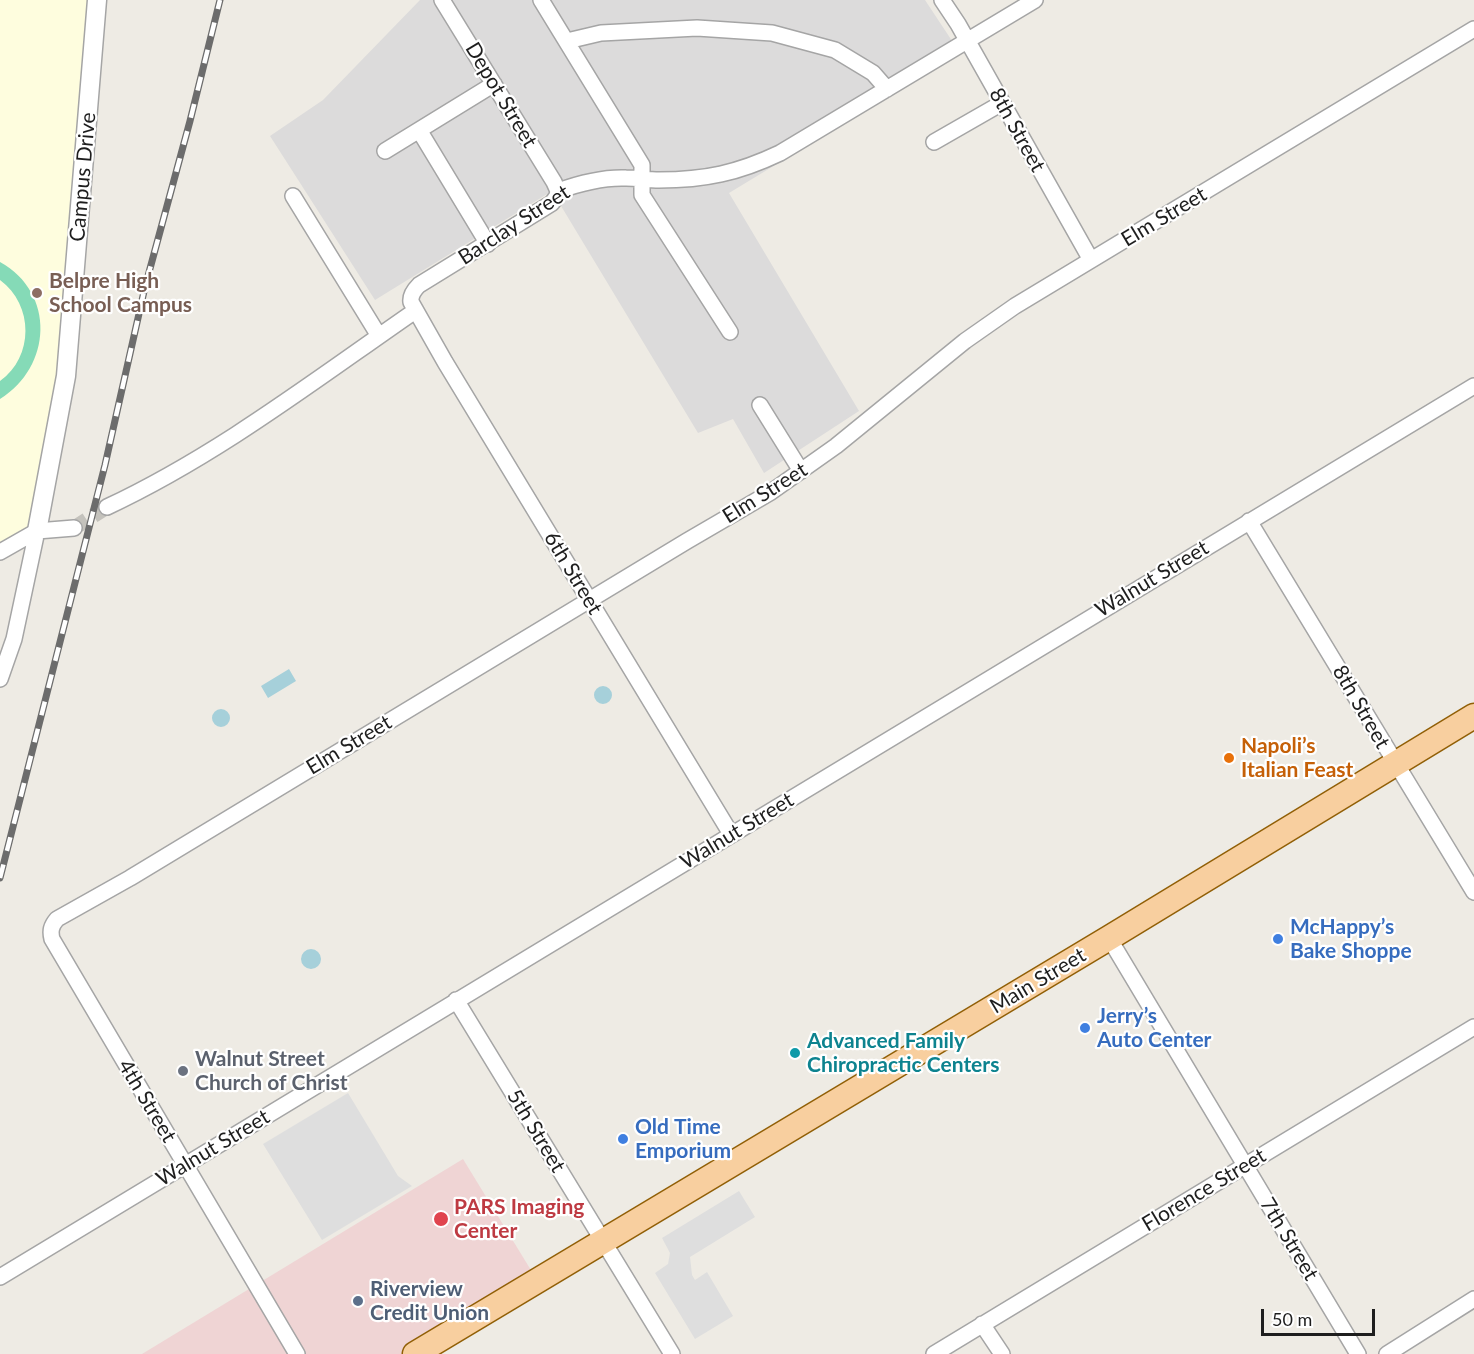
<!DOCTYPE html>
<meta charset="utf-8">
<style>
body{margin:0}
#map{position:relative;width:1474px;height:1354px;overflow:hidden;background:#eeebe4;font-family:Lato,sans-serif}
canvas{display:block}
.scale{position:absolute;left:1261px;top:1309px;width:114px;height:27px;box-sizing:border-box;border:3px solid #1e1e1e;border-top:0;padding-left:8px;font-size:18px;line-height:21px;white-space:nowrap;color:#1e1e1e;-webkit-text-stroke:4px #fff;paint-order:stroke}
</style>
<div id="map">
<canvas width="1474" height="1354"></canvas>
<div class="scale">50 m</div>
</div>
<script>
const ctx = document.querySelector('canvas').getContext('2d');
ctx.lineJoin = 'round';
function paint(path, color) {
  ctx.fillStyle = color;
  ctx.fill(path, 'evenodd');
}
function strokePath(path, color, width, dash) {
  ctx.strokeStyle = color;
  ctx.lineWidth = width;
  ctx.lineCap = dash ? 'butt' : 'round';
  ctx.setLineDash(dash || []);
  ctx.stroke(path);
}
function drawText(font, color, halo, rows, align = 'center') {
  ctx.font = font + ' Lato,sans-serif';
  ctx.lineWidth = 4.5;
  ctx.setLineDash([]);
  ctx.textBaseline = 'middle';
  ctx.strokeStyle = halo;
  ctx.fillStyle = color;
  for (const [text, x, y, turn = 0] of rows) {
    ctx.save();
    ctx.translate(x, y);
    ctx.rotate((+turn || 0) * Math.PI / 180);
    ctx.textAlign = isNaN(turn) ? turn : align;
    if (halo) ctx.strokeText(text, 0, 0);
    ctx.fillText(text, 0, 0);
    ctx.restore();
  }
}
const residential = new Path2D(`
 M420 0H925L960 53 729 193 859 411 764 473 733 419 698 433 552 191 375 300 270 136 323 100Z`);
const commercial = new Path2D(`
 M463 1159 537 1280 415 1354H142Z`);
const education = new Path2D(`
 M0 0H97L75 274 37 531 0 550Z`);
const pitch = new Path2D(`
 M0 262C56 293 52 367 0 399V381C34 357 34 305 0 280Z`);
const parking = new Path2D(`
 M348 1093 398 1176 412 1186 322 1240 263 1144Z
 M739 1191 755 1217 690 1257 692 1275 695 1280 707 1272 733 1316 695 1339 655 1273 668 1264 670 1253 662 1238Z`);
const water = new Path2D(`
 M289 669 296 681 268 698 261 686Z
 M594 695a9 9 0 1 1 18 0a9 9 0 1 1-18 0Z
 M212 718a9 9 0 1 1 18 0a9 9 0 1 1-18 0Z
 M301 959a10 10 0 1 1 20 0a10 10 0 1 1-20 0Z`);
const minorTunnel = new Path2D(`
 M74 528 107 507`);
const minor = new Path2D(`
 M442 0 554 182 558 191
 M541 0 642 165V195L730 332
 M942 0 958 24 1091 260
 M567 41 601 33 697 28 772 33 835 50 873 73 887 89
 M419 130 488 244
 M934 142 1002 103
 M385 151 494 84
 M558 191 557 196 552 203 419 285C414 290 410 295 411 302L445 362 731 834
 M558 191C580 183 602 177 626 178 637 178 648 180 659 180 705 180 738 173 780 153L1035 0
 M293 196 379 336
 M760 405 801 471
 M107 507C218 455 315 380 415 311
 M1249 521 1474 892
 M0 552 37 531 74 528
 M0 679 14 639 37 531
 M1109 938 1358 1354
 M456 1000 672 1354
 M0 1277 1474 386
 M982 1324 1002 1354
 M297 1354 52 939C50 931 51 926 57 919L130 878 687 541 771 492 836 446 965 341 1015 306 1474 29
 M934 1354 1474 1027
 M1387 1354 1474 1299`);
const tertiary = new Path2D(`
 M37 531 66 376 97 0`);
const primary = new Path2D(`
 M415 1354 1109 938 1474 716`);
const rail = new Path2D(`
 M0 878 105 465 145 287 190 121 220 0`);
const markers = [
 [37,293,6,"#8d6e63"],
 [1229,758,6,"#e8710a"],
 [1278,939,6,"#3f7fe0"],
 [1085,1028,6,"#3f7fe0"],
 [795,1053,6,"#0f9aa8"],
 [183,1071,6,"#6b7280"],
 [623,1139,6,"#3f7fe0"],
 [441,1219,8,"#e0444e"],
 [358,1301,6,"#5c6f8a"]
];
const streetNames = [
 ["Depot Street",501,95,59],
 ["8th Street",1017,130,61],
 ["Campus Drive",83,177,-85],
 ["Elm Street",1164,217,-31],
 ["Barclay Street",514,225,-33],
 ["Elm Street",765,493,-32],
 ["6th Street",573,573,59],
 ["Walnut Street",1152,579,-31],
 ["8th Street",1361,707,60],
 ["Elm Street",349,745,-31],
 ["Walnut Street",737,831,-31],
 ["Main Street",1038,981,-31],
 ["4th Street",147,1101,59],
 ["5th Street",536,1131,59],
 ["Walnut Street",213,1148,-31],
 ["Florence Street",1204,1190,-31],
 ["7th Street",1289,1239,59]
];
const educationNames = [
 ["Belpre High",49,281],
 ["School Campus",49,305]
];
const foodNames = [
 ["Napoli’s",1241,746],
 ["Italian Feast",1241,770]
];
const shopNames = [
 ["McHappy’s",1290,927],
 ["Bake Shoppe",1290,951],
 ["Jerry’s",1097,1016],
 ["Auto Center",1097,1040],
 ["Old Time",635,1127],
 ["Emporium",635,1151]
];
const cultureNames = [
 ["Advanced Family",807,1041],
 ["Chiropractic Centers",807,1065]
];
const worshipNames = [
 ["Walnut Street",195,1059],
 ["Church of Christ",195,1083]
];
const healthNames = [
 ["PARS Imaging",454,1207],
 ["Center",454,1231]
];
const serviceNames = [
 ["Riverview",370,1289],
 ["Credit Union",370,1313]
];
paint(residential, '#dcdbdb');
paint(commercial, '#efd4d4');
paint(education, '#fefdde');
paint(pitch, '#85dab7');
paint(parking, '#dedede');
paint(water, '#a6d0da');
strokePath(minorTunnel, '#c4c2bc', 15, [15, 8]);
strokePath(minor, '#a5a5a5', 18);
strokePath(tertiary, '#a5a5a5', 21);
strokePath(primary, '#915f06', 27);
strokePath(minor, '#fff', 15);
strokePath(tertiary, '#fff', 18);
strokePath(primary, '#f8cf9f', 24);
strokePath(rail, '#6c6c6c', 7);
strokePath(rail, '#fff', 4.5, [14]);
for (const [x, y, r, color] of markers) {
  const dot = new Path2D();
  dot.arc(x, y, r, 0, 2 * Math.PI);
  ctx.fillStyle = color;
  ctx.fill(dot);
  strokePath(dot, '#fff', 2);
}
drawText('21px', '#1e1e1e', '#fff', streetNames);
drawText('bold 21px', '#785e54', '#fff', educationNames, 'left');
drawText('bold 21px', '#c56008', '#fff', foodNames, 'left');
drawText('bold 21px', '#366cbe', '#fff', shopNames, 'left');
drawText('bold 21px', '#0d838f', '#fff', cultureNames, 'left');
drawText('bold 21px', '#5b616d', '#fff', worshipNames, 'left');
drawText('bold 21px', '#be3a42', '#fff', healthNames, 'left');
drawText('bold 21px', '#4e5e75', '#fff', serviceNames, 'left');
</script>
